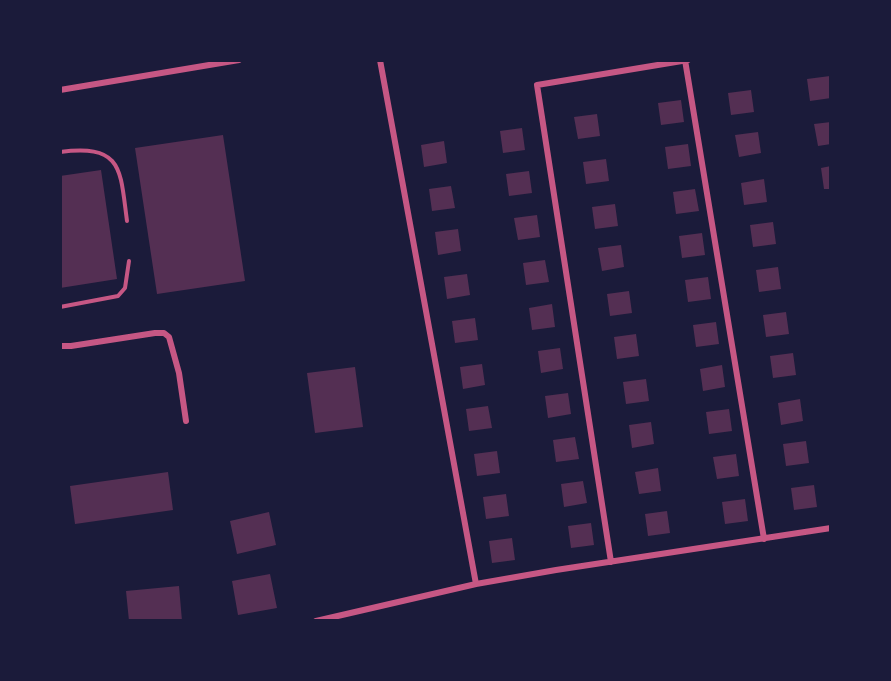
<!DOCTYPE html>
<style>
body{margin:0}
#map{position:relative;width:891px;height:681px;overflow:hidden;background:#1b1b3a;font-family:"PT Serif",serif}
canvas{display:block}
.frame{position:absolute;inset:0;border:62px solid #1b1b3a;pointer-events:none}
</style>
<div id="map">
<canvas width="891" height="681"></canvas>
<div class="frame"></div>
</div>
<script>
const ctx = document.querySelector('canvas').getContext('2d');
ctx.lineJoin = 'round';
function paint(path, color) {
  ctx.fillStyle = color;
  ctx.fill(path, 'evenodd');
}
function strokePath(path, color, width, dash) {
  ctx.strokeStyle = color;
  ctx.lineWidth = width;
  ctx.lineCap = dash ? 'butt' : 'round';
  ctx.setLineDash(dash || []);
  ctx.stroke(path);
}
const building = new Path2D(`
 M830 76 831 98 810 101 807 79Z
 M751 90 754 112 731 115 728 93Z
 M681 100 684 122 661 125 658 103Z
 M597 114 600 136 578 139 574 117Z
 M831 122V144L818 146 814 124Z
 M522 128 525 150 503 153 500 131Z
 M758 132 761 153 739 157 735 135Z
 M223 135 245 281 157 294 135 148Z
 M444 141 447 163 424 167 421 145Z
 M688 144 691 166 668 169 665 147Z
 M606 159 609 181 586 184 583 162Z
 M831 166V189H824L821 168Z
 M101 170 117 279 60 288V176Z
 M529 171 532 193 509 196 506 174Z
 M764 179 767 202 744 205 741 183Z
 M451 186 455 208 432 211 429 189Z
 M695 189 699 211 676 214 673 192Z
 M615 204 618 226 595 229 592 207Z
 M537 215 540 237 518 240 514 218Z
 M773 222 776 244 753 247 750 225Z
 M458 229 461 251 438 255 435 232Z
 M702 233 705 255 682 258 679 236Z
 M621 245 624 267 602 271 598 248Z
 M545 260 549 282 526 285 523 263Z
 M778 267 781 289 759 292 756 270Z
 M467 274 470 295 447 299 444 277Z
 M708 277 711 299 688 302 685 280Z
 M629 291 632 313 610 316 607 294Z
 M552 304 555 327 532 330 529 308Z
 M786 312 789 334 766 337 763 315Z
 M475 318 478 340 455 343 452 321Z
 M716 322 719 344 696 347 693 325Z
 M636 334 639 356 617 359 614 337Z
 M560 348 563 369 541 373 538 351Z
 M793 353 796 375 773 378 770 356Z
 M482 364 485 385 463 389 460 367Z
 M722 365 725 387 703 391 700 369Z
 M355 367 363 427 315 433 307 373Z
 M646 379 649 401 626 404 623 382Z
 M568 393 571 414 548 418 545 396Z
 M800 399 803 421 781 425 778 403Z
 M488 406 492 428 469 431 466 409Z
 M729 409 732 431 709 434 706 412Z
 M651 422 654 444 632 448 629 425Z
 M575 437 579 459 556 462 553 440Z
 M806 441 809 463 786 466 783 444Z
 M497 451 500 473 477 476 474 454Z
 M736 454 739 476 717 479 713 457Z
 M658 468 661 491 639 494 635 472Z
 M168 472 173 510 75 524 70 486Z
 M583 481 587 503 564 507 561 484Z
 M814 485 817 507 794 510 791 488Z
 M506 494 509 516 486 519 483 497Z
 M745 499 748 521 725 524 722 502Z
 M667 511 670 533 648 536 645 514Z
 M269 512 276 545 237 554 230 521Z
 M591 523 594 545 571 548 568 526Z
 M512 538 515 560 492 563 489 541Z
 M270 574 277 608 238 615 232 581Z
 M179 586 182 621H129L126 591Z`);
const service = new Path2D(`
 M60 152C123 144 120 169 127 221
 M60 307 118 296 125 288 129 261`);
const minor = new Path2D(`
 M380 60 476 584
 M685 60 764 539
 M60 90 239 60
 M60 346H71L155 333H164L169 337 179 373 186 421
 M611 562 537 85 688 60
 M316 621 476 584 556 570 831 528`);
paint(building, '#542f53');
strokePath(service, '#c65784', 4);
strokePath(minor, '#c65784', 6);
</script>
